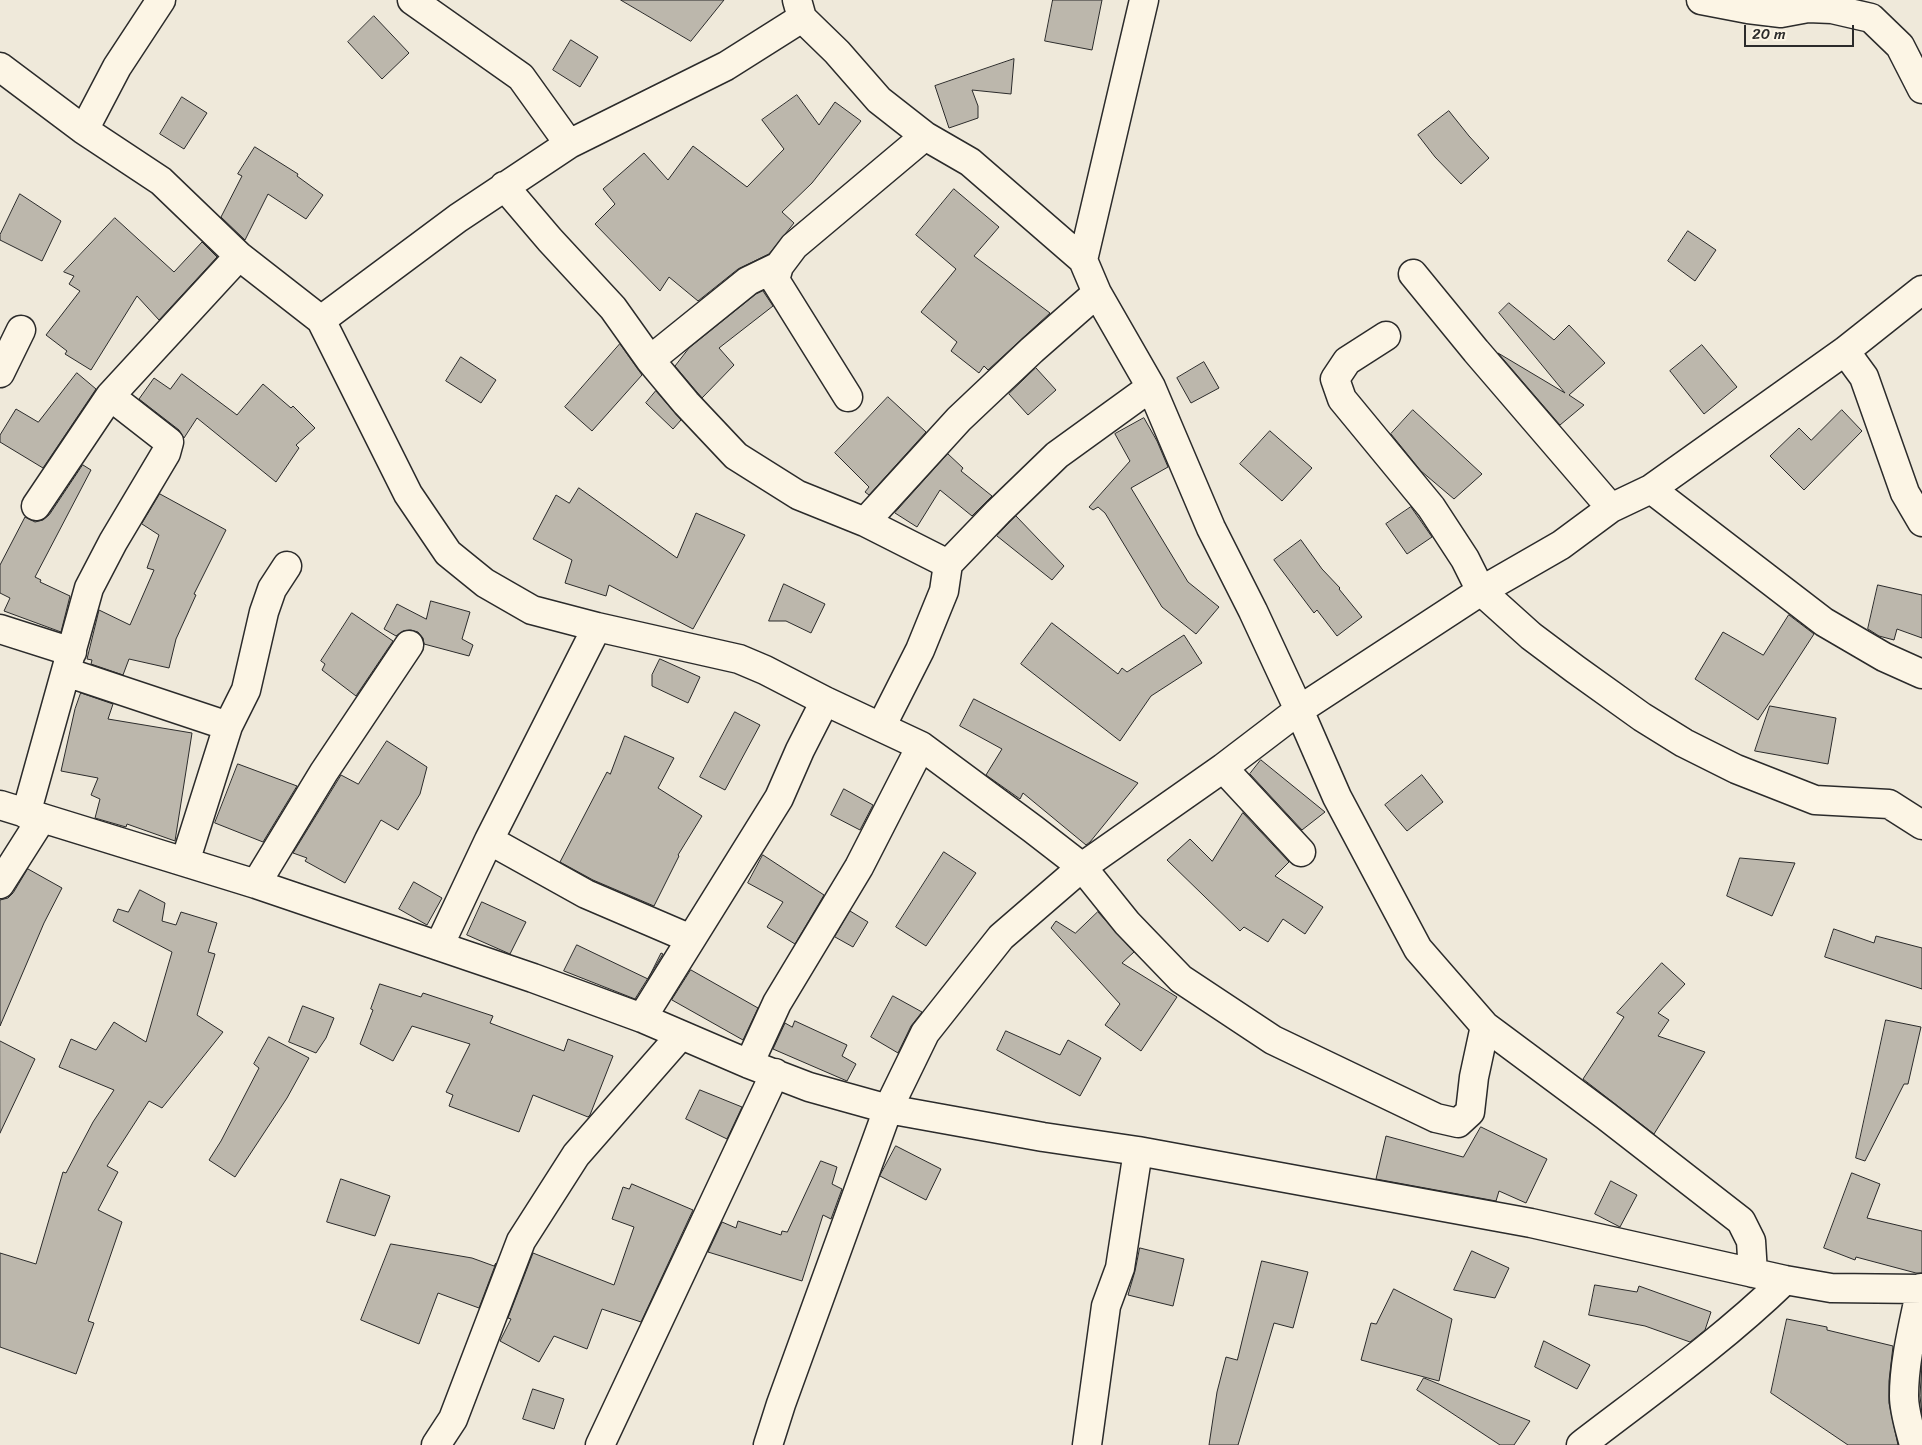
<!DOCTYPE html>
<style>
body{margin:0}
#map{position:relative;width:1922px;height:1445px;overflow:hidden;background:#efe9da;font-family:Sriracha,sans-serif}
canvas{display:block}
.scale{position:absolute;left:1744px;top:25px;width:110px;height:22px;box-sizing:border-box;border:2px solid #2b2b2b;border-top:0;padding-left:6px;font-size:15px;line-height:18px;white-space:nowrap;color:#2b2b2b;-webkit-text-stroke:4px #fcf5e5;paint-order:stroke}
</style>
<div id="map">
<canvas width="1922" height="1445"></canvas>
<div class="scale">20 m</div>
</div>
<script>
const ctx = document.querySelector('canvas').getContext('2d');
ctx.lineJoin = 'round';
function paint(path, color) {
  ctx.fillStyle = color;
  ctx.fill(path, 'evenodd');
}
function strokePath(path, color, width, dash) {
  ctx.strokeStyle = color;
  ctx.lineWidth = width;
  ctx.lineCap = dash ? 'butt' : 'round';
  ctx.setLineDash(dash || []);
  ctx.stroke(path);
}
const building = new Path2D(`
 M621 0H724L691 41Z
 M1053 0H1102L1092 50 1045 41Z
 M374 16 409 53 382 79 348 42Z
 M571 40 598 57 580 87 553 70Z
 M1014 59 1011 94 972 90 978 106V118L949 128 935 86Z
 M797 95 819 125 835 102 861 121 812 183 782 212 794 223 769 254 738 269 698 301 669 277 660 291 595 224 615 204 603 189 644 153 668 180 693 146 747 187 784 149 762 120Z
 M182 97 207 113 184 149 160 134Z
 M1449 111 1469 136 1489 158 1461 184 1435 157 1418 135Z
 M255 147 298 174 297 176 323 195 306 219 268 194 245 240 221 217 242 176 238 174Z
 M954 189 999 227 974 256 1050 313 988 370 984 366 979 373 951 351 957 342 921 312 956 269 916 235Z
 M20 194 61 221 42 261 0 240V235Z
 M115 218 174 272 202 242 217 257 159 320 137 296 91 370 65 354 67 351 46 335 80 291 69 284 74 276 64 272Z
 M1688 231 1716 250 1695 281 1668 261Z
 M763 291 773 306 719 348 734 365 702 398 675 366 689 348 756 294Z
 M1509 303 1554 340 1569 325 1605 363 1569 395 1584 405 1560 425 1498 353 1565 393 1499 313Z
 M620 344 642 375 592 431 565 407Z
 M1702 345 1737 387 1704 414 1670 371Z
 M461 357 496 380 481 403 446 381Z
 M1204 362 1219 388 1191 403 1177 378Z
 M1036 368 1056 390 1028 415 1009 394Z
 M77 373 96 389 43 468 0 442V435L16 409 38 422Z
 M182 374 237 415 263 384 291 408 293 406 315 428 296 445 299 448 276 482 197 418 184 438 179 430 139 399 154 378 170 389Z
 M656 391 681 420 673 429 646 403Z
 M888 397 926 432 869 495 865 492 869 487 835 453Z
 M1413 410 1482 474 1454 499 1421 471 1391 434Z
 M1842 410 1862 431 1804 490 1770 456 1799 428 1811 440Z
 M1144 418 1157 441 1168 467 1131 488 1188 582 1219 607 1196 634 1162 607 1105 513 1098 507 1093 510 1089 507 1130 461 1115 434Z
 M1270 431 1312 468 1282 501 1240 464Z
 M948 454 963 468 961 471 992 496 972 516 940 490 917 527 895 513Z
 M83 465 91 470 35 577 41 580 40 582 70 596 61 632 4 611 10 598 0 593V565L25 517 35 522 43 520 49 515Z
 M579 488 677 558 696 513 745 535 693 629 609 585 606 596 565 583 572 560 533 539 556 495 569 503Z
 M160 494 226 530 194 594 196 595 176 639 169 668 129 659 123 675 91 664 92 660 87 659 99 610 130 625 154 570 147 568 159 535 142 524Z
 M1411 507 1432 537 1407 554 1386 524Z
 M1016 516 1064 566 1052 580 997 536Z
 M1301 540 1322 569 1340 588 1339 589 1362 617 1337 636 1317 610 1314 613 1274 560Z
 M784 584 825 604 811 633 786 621H769Z
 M1878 585 1922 595V638L1897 629 1894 640 1879 636 1868 629Z
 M431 601 470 612 462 639 473 645 469 656 424 644 423 638 418 632 411 630 403 631 396 636 384 629 397 604 426 619Z
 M352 613 393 641 356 696 322 670 325 664 321 661Z
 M1789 615 1814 634 1758 720 1695 679 1723 632 1763 655Z
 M1052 623 1118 674 1122 668 1127 672 1184 635 1202 663 1151 696 1120 741 1021 664Z
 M660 659 700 677 688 703 652 686V675Z
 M81 693 113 704 108 719 192 733 175 841 127 824 126 827 95 818 100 799 91 795 98 778 61 771 75 709Z
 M974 699 1138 783 1090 842 1086 845 1023 793 1020 799 986 775 1002 749 960 726Z
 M1770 706 1836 718 1828 764 1755 751Z
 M735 712 760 725 725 790 700 777Z
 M625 736 674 758 658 788 702 816 678 855 679 856 654 906 593 880 560 862 607 772 610 774Z
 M387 741 427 767 420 794 398 830 381 820 345 883 305 861 307 858 293 853 341 775 358 784Z
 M1261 760 1325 812 1302 830 1250 774Z
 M238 764 297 786 263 842 215 823Z
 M1422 775 1443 802 1407 831 1385 805Z
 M844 789 873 805 860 830 831 815Z
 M1243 813 1289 862 1275 876 1323 907 1305 934 1283 919 1268 942 1244 927 1240 931 1167 860 1190 839 1212 861Z
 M944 852 976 873 926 946 896 927Z
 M763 855 824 895 795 944 767 927 783 902 748 883Z
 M1740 858 1795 863 1772 916 1727 896Z
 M28 869 62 888 44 923 0 1026V900L8 898 13 893Z
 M414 882 442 898 427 925 399 909Z
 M140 890 165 903 162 921 176 925 181 912 217 923 208 952 215 954 197 1015 223 1032 162 1108 149 1101 107 1166 118 1172 98 1210 122 1222 88 1321 94 1323 76 1374 0 1347V1253L36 1264 63 1172 66 1173 93 1122 114 1090 59 1067 71 1039 96 1050 114 1022 146 1042 172 952 113 921 118 909 128 912Z
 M482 902 526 922 510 954 467 935Z
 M850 911 868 922 853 947 835 937Z
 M1098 912 1134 952 1122 963 1177 997 1141 1051 1105 1025 1120 1004 1051 928 1056 921 1075 933Z
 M1834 929 1874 943 1876 936 1922 948V989L1825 957Z
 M577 945 648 979 661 953 663 954 635 999 564 971Z
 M1662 963 1685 984 1658 1013 1669 1020 1658 1036 1705 1052 1654 1134 1583 1079 1624 1017 1617 1013Z
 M691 970 758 1008 743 1040 672 1000Z
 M380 984 421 997 423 993 493 1016 490 1023 564 1051 568 1039 613 1056 590 1115 588 1117 533 1095 519 1132 449 1106 453 1095 446 1092 470 1044 412 1026 393 1061 360 1044 373 1010 371 1009Z
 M893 996 922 1012 911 1026 898 1053 871 1037Z
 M303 1006 334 1018 326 1038 316 1053 289 1042Z
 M1886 1020 1921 1027 1908 1084H1904L1865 1161 1856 1158Z
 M795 1021 847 1045 842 1056 856 1064 847 1081 773 1049 785 1023 792 1027Z
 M1006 1031 1060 1055 1068 1040 1101 1058 1080 1096 997 1050Z
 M269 1037 309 1058 287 1098 235 1177 209 1160 221 1141 259 1068 254 1064Z
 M0 1041 35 1059 0 1133Z
 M700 1090 742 1107 727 1139 686 1119Z
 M1481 1127 1547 1159 1526 1203 1499 1191 1496 1201 1376 1179 1386 1136 1463 1157Z
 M896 1146 941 1169 926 1200 880 1176Z
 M821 1161 837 1167 832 1184 842 1189 831 1219 823 1215 802 1281 708 1252 722 1222 736 1228 738 1221 781 1235 782 1231 787 1232Z
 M1852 1173 1880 1184 1867 1218 1922 1231V1273H1916L1856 1257 1855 1260 1824 1248Z
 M341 1179 390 1196 375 1236 327 1222Z
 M1611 1181 1637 1195 1620 1227 1595 1214Z
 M632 1184 693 1210 641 1322 602 1309 587 1349 554 1336 539 1362 500 1341 511 1319 508 1318 533 1253 614 1285 634 1227 612 1219 623 1187 629 1189Z
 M391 1244 472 1258 494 1266 496 1263 479 1308 438 1293 419 1344 361 1320Z
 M1140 1248 1184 1259 1173 1306 1128 1295 1135 1271Z
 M1472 1251 1509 1268 1495 1298 1454 1290Z
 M1262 1261 1308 1272 1293 1328 1274 1323 1238 1445H1209L1217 1392 1226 1357 1237 1360Z
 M1595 1285 1637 1292 1639 1286 1711 1312 1705 1330 1690 1342 1645 1326 1589 1315Z
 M1394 1289 1452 1319 1439 1381 1361 1360 1371 1323 1376 1324Z
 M1787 1319 1827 1327V1330L1893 1346 1889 1381V1403L1898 1445H1848L1771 1393Z
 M1544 1341 1590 1365 1577 1389 1535 1367Z
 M1922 1365V1414L1920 1396Z
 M1424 1378 1530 1421 1514 1445H1500L1417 1390Z
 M533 1389 564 1399 554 1429 523 1419Z`);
const minor = new Path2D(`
 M412 0 521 77 569 144
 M797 0 802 18 837 52 879 100 925 136 970 162 1083 260 1097 293 1151 387 1211 528 1253 611 1299 710 1337 797 1418 949 1485 1026 1606 1116 1741 1221 1751 1241 1753 1273
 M1701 0 1748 9 1781 13 1808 8 1832 9 1871 18 1900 46 1922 89
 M0 67 84 130 161 181 239 256 321 320 408 494 448 553 485 583 532 610 597 627 739 659 765 670 825 701 921 746
 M84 130 117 67 161 0
 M504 186 550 240 613 308 650 360 686 403 736 456 798 495 865 522 948 564
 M1083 260 1144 0
 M1413 274 1476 351 1611 508
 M321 320 458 218 569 144 726 66 802 18
 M1386 336 1347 361 1335 379 1342 399 1431 507 1465 559 1481 591 1531 636 1575 669 1642 717 1684 743 1736 769 1815 800 1889 804 1922 825
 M1845 351 1864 377 1905 493 1922 522
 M650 360 748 281 779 266
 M0 373 21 330
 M848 397 775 280 779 266 794 246 925 136
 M1651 489 1824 622 1884 657 1922 674
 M36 506 110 396
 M865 522 959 419 1032 350 1097 293
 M0 629 72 652
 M66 672 228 726 185 862
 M228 726 246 690 264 612 272 589 287 566
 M881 727 920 650 944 591 948 564 998 512 1057 455 1151 387
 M1223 768 1301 852
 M0 805 256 884 533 978 642 1018 749 1064 809 1087 888 1109 1043 1137 1138 1151 1531 1223 1785 1280 1831 1288 1922 1289
 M26 814 89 588 113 542 166 453 169 442 110 396 239 256
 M489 840 586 894 691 939
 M0 884 42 818
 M256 884 324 772 409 645
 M439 946 489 840 597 627
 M642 1018 779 798 800 750 825 701
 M749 1064 777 1003 859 867 921 746 1033 829 1082 867 1223 768 1299 710 1481 591 1561 545 1611 508 1651 489 1845 351 1922 290
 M436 1445 453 1419 521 1241 576 1155 681 1035
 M600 1445 775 1073
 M768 1445 781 1404 888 1109 925 1033 1001 937 1082 867 1127 923 1181 979 1273 1040 1436 1118 1458 1123 1470 1112 1474 1077 1485 1026
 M1087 1445 1106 1306 1120 1268 1138 1151
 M1581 1445C1650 1392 1722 1341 1785 1280
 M1914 1445C1910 1429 1904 1412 1904 1396 1904 1360 1914 1323 1921 1288`);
paint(building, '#bcb7ac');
strokePath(building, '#2b2b2b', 1);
strokePath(minor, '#2b2b2b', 31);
strokePath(minor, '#fcf5e5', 28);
</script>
